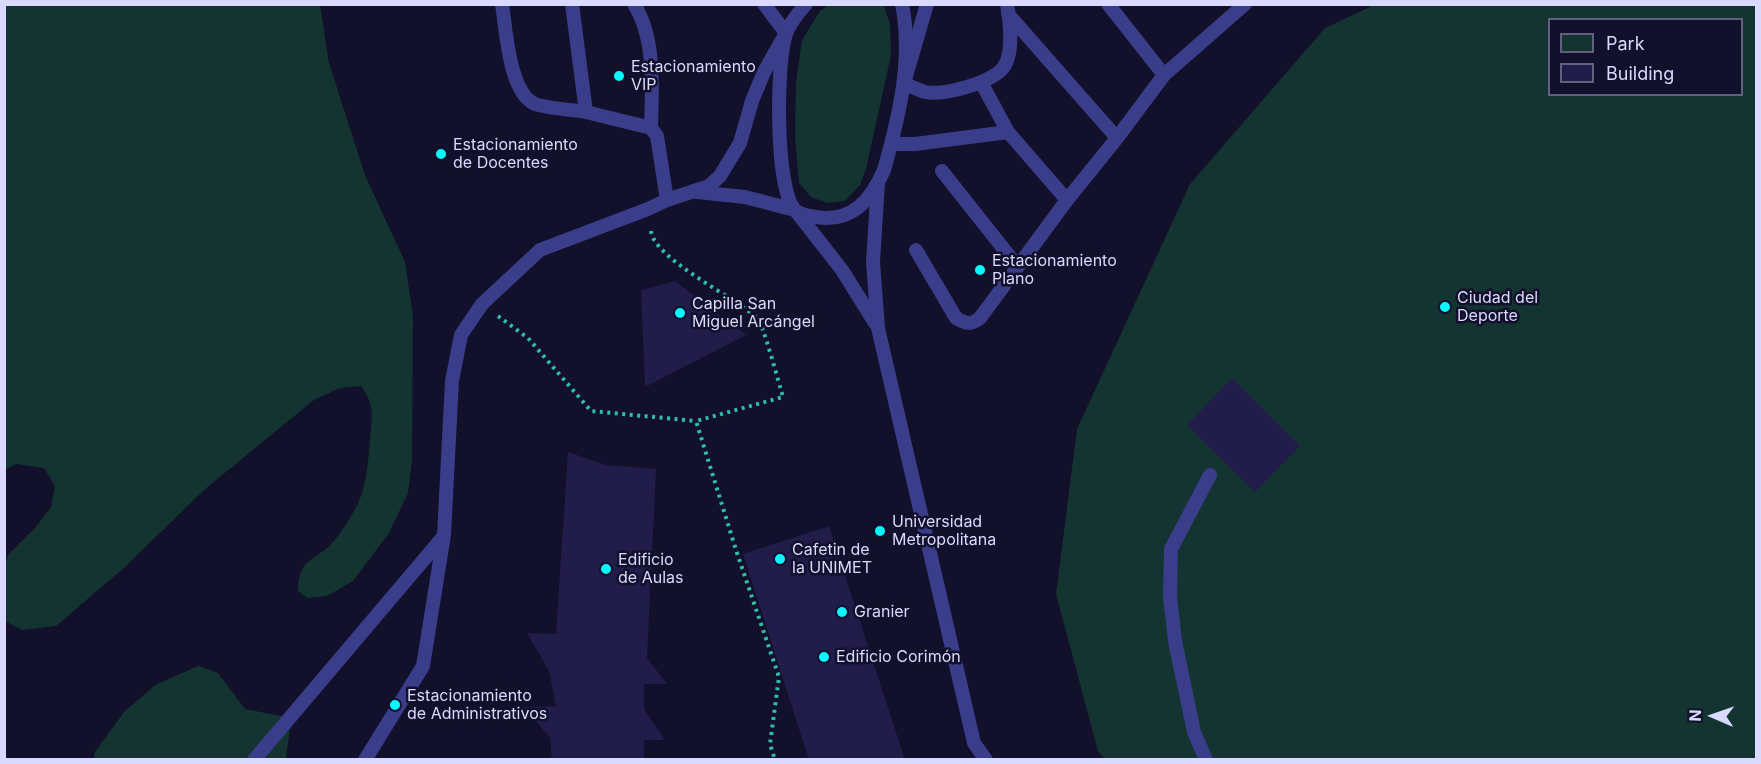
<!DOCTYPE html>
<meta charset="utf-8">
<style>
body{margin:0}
#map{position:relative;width:1761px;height:764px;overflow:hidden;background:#12102a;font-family:Inter,sans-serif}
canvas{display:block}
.frame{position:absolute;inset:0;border:6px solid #dad9ff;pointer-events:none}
.legend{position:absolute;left:1548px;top:18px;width:195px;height:78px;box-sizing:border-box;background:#12102a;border:2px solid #62607f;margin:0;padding:8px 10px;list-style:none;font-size:18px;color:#dad9ff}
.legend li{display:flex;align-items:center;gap:12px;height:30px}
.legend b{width:30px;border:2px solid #62607f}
.north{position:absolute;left:1683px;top:686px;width:60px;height:60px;-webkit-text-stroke:4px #12102a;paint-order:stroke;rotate:272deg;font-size:16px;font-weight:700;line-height:24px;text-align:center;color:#dad9ff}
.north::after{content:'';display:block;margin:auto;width:21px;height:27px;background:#dad9ff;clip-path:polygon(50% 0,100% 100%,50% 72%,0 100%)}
</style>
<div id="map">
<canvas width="1761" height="764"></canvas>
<div class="frame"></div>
<ul class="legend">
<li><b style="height:16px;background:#133430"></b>Park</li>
<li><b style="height:16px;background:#221c4b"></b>Building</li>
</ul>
<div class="north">N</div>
</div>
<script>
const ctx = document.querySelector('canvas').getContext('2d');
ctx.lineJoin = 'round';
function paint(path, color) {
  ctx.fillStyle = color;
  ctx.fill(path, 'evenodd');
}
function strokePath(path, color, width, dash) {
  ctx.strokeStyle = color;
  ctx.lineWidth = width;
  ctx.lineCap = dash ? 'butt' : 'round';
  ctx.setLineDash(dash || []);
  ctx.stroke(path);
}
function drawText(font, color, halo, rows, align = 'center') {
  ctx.font = font + ' Inter,sans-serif';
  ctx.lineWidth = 5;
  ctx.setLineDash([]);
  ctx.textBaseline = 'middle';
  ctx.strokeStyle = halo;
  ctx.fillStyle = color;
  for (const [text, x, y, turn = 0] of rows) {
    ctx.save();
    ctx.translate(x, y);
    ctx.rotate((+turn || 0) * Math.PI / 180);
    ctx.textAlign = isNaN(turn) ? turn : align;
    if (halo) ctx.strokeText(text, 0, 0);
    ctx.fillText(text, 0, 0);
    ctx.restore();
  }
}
const green = new Path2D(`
 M5 4 320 5 329 63 365 175 405 262 413 316 412 461 408 493 389 533 353 581 327 596 307 598 298 591C298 557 315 562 333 542 341 533 348 521 354 511 367 490 368 462 370 439 372 416 375 405 361 386L340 388 314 400 204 490 126 566 56 626 22 630 5 621V567L8 555 35 528 51 507 55 486 44 468 16 464 5 470Z
 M830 4 884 5 890 24 891 55 866 169 860 185 845 201 827 203 811 197 799 183 795 138 796 83 802 40 820 11Z
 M1374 5H1756V759H1105L1098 751 1056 594 1077 429 1190 184 1325 28ZM1550 20H1742V94H1550Z
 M198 666 218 673 245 709 281 716 290 728 286 759 93 760 95 752 124 712 155 685Z`);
const building = new Path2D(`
 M675 281 746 335 645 387 641 290Z
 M1232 378 1300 446 1255 492 1187 425Z
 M568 452 606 465 656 469 647 658 667 684H644V709L665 740H644V760H552L550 738 524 707 556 706 549 671 527 633 556 634Z
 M829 526 905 760H809L743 554Z`);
const path = new Path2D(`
 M651 231C654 259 735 297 757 318 763 323 779 384 783 397L696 421 736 550 779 677 770 744 775 760
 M498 316 528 338 591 411 696 421`);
const service = new Path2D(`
 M502 4C506 29 509 93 535 104 546 108 573 110 586 112
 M572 4 586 112 651 128 657 136 667 200
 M634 4C656 39 652 88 651 128
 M806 4C799 12 789 25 786 34 776 62 775 189 795 210 800 215 810 216 816 217 852 223 871 200 884 170 899 117 913 59 902 4
 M927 4 904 83C910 86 918 90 925 92 944 96 990 83 1003 68 1014 54 1010 21 1007 4
 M1108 4 1164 75
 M1008 14 1117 138
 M981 82 1008 132
 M891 144H915L1008 132 1067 200 1117 138 1164 75 1245 4
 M942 171 1018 267
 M878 183 873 262 878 328 974 743 986 760
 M697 192 745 197 795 210 842 270 875 323
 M916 250 956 318C966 324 971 325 980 318L1067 200
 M254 760 443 537
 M365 760 423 666 444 535 452 381 461 335 482 304 540 250 648 209 667 200 709 186 720 176 740 143 752 101 764 72 786 33 764 4
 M1206 760 1194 732 1175 641 1170 597 1171 549 1210 475`);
const markers = [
 [619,76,6,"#05f9ff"],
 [441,154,6,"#05f9ff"],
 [980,270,6,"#05f9ff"],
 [1445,307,6,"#05f9ff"],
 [680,313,6,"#05f9ff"],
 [880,531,6,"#05f9ff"],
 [780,559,6,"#05f9ff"],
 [606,569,6,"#05f9ff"],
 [842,612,6,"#05f9ff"],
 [824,657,6,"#05f9ff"],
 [395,705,6,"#05f9ff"]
];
const poiNames = [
 ["Estacionamiento",631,67],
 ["VIP",631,85],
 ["Estacionamiento",453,145],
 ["de Docentes",453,163],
 ["Estacionamiento",992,261],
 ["Plano",992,279],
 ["Ciudad del",1457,298],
 ["Deporte",1457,316],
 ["Capilla San",692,304],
 ["Miguel Arcángel",692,322],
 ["Universidad",892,522],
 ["Metropolitana",892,540],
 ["Cafetin de",792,550],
 ["la UNIMET",792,568],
 ["Edificio",618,560],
 ["de Aulas",618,578],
 ["Granier",854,612],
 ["Edificio Corimón",836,657],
 ["Estacionamiento",407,696],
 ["de Administrativos",407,714]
];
paint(green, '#133430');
paint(building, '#221c4b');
strokePath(path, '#2ebeaa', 4, [3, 4.5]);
strokePath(service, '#3a3d89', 14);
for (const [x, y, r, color] of markers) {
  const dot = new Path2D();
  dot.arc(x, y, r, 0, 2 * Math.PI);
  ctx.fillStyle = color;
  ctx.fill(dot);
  strokePath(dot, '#12102a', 2);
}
drawText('16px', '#dad9ff', '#12102a', poiNames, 'left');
</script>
